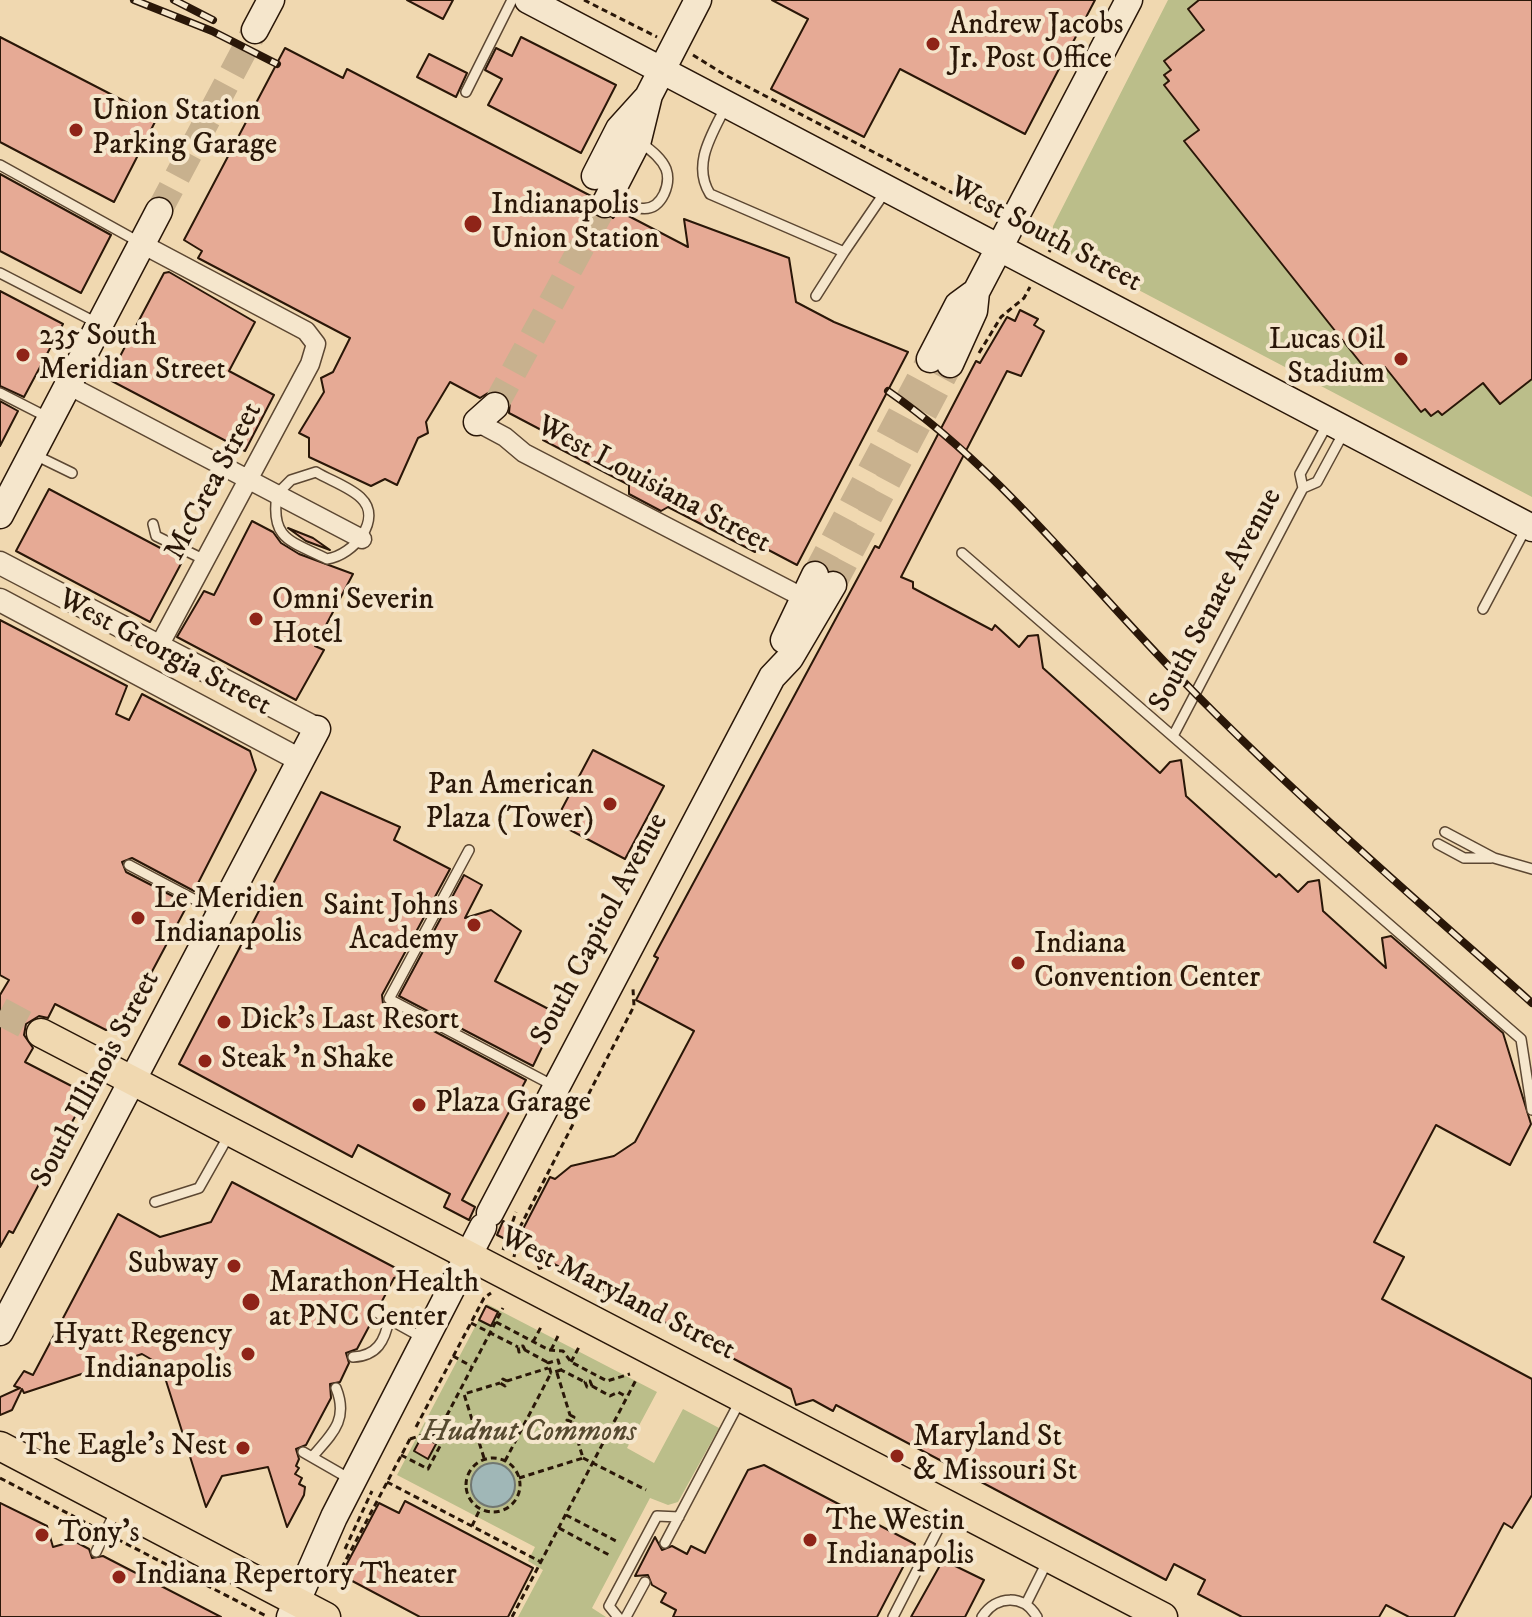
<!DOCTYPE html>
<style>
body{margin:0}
canvas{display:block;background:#f0d8b0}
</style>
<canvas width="1532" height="1617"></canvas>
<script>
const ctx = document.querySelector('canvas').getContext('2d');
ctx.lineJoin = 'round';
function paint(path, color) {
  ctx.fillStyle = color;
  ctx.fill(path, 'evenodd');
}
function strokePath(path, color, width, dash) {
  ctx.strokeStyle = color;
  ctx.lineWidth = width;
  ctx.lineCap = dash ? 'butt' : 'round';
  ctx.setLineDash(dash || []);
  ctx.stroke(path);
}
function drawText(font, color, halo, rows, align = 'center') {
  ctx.font = font + ' "IM FELL DW Pica",serif';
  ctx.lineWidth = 8;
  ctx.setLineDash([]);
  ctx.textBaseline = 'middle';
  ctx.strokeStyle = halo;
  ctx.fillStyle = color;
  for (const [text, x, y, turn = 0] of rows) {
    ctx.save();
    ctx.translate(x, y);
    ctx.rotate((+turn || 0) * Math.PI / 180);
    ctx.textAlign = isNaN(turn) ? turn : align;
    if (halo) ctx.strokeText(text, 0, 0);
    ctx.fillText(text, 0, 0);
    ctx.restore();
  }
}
const green = new Path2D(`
 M1168 0H1532V497L1053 245V226Z
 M487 1304 657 1392 627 1448 654 1463 683 1409 719 1428 678 1502 668 1505 650 1498 592 1608 606 1617H518L543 1570 528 1561 535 1547 397 1475Z`);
const water = new Path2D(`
 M471 1485a22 22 0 1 1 44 0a22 22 0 1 1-44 0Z`);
const building = new Path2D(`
 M407 0H453L443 19Z
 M772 0H1095L1025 134 900 69 864 137 771 89 808 19Z
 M1199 0H1532V379L1500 404 1483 383 1442 415 1438 411 1431 416 1425 409 1421 412 1385 367 1371 376 1184 141 1199 130 1164 85 1169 81 1164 75 1171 70 1164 61 1204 30 1188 9Z
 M0 37 157 118 114 202 0 142Z
 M521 37 616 85 581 153 488 105 502 79 485 70 496 48 512 56Z
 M285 48 343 78 347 69 591 196V212L598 218H613L619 211 688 247 684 219 789 258 796 302 834 322 908 352 797 565 759 545 755 552 668 507 661 511 629 494V485L543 440 547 433 509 413 510 402 499 391H491L480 398 450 382 426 422 428 433 418 438 397 485 385 479 371 486 309 457V438L299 433 324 392 321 378 333 372 350 338 198 258 202 251 184 240Z
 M429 54 467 73 456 97 417 77Z
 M0 174 111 235 81 293 0 251Z
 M169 272 255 322 229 371 274 395 245 451 108 379 164 273Z
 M0 291 63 324 24 397 0 386Z
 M1020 310 1038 319 1034 325 1044 331 1021 376 1007 371 901 577 913 582V588L992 630 995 625 1019 647 1028 636 1038 635 1043 668 1160 773 1170 762 1181 760 1186 796 1276 877 1279 874 1298 892 1308 882 1319 880 1323 911 1386 968 1382 938 1391 936 1503 1033 1531 1124 1510 1165 1436 1125 1374 1242 1404 1257 1382 1299 1532 1379V1495L1512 1528 1504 1523 1454 1617H1409L1386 1605 1379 1617H1242L1198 1594 1205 1580 1174 1564 1166 1580 836 1405 833 1411 813 1400 796 1405 791 1389 554 1264 539 1269 534 1253 497 1235 503 1221 522 1231 550 1177 555 1179 571 1166 614 1156 635 1142 694 1031 636 1000 658 958 654 956 875 546 879 548 976 361 980 363 1007 317 1015 321Z
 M0 401 18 411 0 446Z
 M49 489 183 560 150 622 16 551Z
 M252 521 273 532 281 543 299 554 353 574 315 646 324 650 296 700 177 637 204 591 214 595Z
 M288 528 313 538 330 550 306 541Z
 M0 620 127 686 116 714 129 720 142 694 250 751 256 770 194 891 132 858 122 862 126 872 188 904 124 1024 106 1030 55 1004 48 1018 39 1016 26 1024 24 1035 33 1048 25 1062 87 1094 13 1233 9 1231 0 1247V995L9 980 0 975Z
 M593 750 664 786 625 859 555 822Z
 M321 792 400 827 394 840 450 869 382 995 383 1004 526 1080 462 1200 475 1207 469 1220 444 1207 450 1194 358 1145 352 1157 179 1064Z
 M464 875 482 885 465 918 491 910 521 931 495 981 558 1014 533 1066 399 996Z
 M232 1182 407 1274 394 1278 380 1305 370 1308 373 1319 357 1349 346 1353 349 1363 340 1382 330 1384 331 1398 306 1445 296 1449 299 1459 296 1466 299 1468 295 1474 302 1478 299 1484 305 1487 304 1495 287 1527 268 1467 222 1476 206 1507 161 1365 142 1354 24 1393 22 1389 12 1410 0 1415V1397L20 1388 14 1386 24 1371 33 1375 118 1214 160 1237 211 1222Z
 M486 1306 498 1312 491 1326 479 1320Z
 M422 1436 436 1444 428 1459 414 1451Z
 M764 1465 915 1544 877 1617H673L676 1610 661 1602 666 1593 652 1585 648 1575 635 1576 655 1537 662 1550 672 1546 687 1554 691 1546 705 1553 748 1470Z
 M405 1501 533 1568 508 1617H420L341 1575 379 1503 399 1513Z
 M0 1503 47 1526 53 1547 74 1541 89 1549 92 1558 103 1556 221 1617H0Z
 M943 1560 984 1580 965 1617H911Z`);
const secondaryTunnel = new Path2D(`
 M159 211 255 30
 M495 406 605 204
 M815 575 930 359
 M833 585 950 364`);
const primaryTunnel = new Path2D(`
 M0 1011 41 1033`);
const path = new Path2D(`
 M584 0 657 37
 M693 55 725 75 993 214
 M1035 225 1053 245 1049 252
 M979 353 1001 317 1024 298 1030 287
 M503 1250 516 1212
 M514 1257 520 1227 634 1006 633 989
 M496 1322 549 1350 563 1351 571 1362 607 1381 630 1374
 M471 1323 518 1347
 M533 1342 541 1327
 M525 1350 523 1346 518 1347 519 1352 525 1350 547 1362
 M551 1350 558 1336
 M453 1356 471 1366
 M571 1362 579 1347
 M561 1370 551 1373 548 1363 558 1360 561 1370 585 1382
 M557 1373 570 1415
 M507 1381 503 1379 500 1383 505 1386 507 1381 548 1368
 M590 1381 592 1386 587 1387 585 1382Z
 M592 1386 610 1396 618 1392 627 1397
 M570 1415 574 1417 572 1422 567 1420Z
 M416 1427 484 1298 491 1293
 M410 1439 429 1433 443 1440
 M401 1455 428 1469 450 1427 446 1417 503 1308
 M484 1458 464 1394 500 1383
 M583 1458 646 1490
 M466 1485a27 27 0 1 1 54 0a27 27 0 1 1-54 0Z
 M505 1461 551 1373
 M0 1478 96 1528
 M519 1478 583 1458 572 1422
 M387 1482 541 1562
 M566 1515 618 1542
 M472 1526 480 1509
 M559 1528 611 1556
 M117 1539 268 1617
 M345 1549 372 1491
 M328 1582 338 1575 411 1437
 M512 1617 637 1378`);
const service = new Path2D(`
 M466 92 512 0
 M725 108C711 136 692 165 710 194L844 252 885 192
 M0 165 139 242
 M612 193C629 207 652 219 664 194 668 185 669 177 666 169 661 157 649 149 639 141
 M0 273 97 323
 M816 296 844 252
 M0 393 47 417
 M35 455 72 473
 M316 472C329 480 350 487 361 498 383 519 354 555 327 559 291 541 270 540 277 494L291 480Z
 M1303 488 1317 482 1344 432
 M153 524 156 536 205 560
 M962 553 1521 1039 1532 1110
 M1483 609 1526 528
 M1173 736 1303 488 1300 474 1328 423
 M1445 832 1494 858 1532 869
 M1438 844 1464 858H1491
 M469 850 389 999 554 1086
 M129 865 218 912
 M155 1202 199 1188 229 1135
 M376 1312 423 1338
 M353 1357C377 1356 385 1341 389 1319
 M303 1452 350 1479
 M312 1457C332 1434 349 1420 336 1388
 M665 1543 740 1401
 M96 1552 116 1510
 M1026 1604 1048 1560
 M618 1617 609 1606 657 1516 679 1517
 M626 1617 645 1582
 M893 1617 948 1510
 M982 1617C996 1595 1024 1594 1037 1617`);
const minor = new Path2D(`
 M142 244 306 331 316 344 310 364 159 646
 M68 385 362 539
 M477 422 505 437 524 453 804 598`);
const tertiary = new Path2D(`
 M0 563 317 729
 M0 600 300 760`);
const secondary = new Path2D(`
 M528 0 1532 528
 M255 30 271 0
 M595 176 619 129 647 98
 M605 204 638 140 649 95 698 0
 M930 359 958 305 973 294
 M950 364 974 311 976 292 1129 0
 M477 422 495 406
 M0 515 159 211
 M784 640 815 575
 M490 1213 772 677 790 658 833 585
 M0 1332 317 729
 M290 1617 334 1517 483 1227`);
const primary = new Path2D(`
 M41 1033 1163 1617
 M0 1446 326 1617`);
const rail = new Path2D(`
 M134 0 212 31 277 64
 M174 0 213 20
 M888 391C1000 469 1086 582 1181 679 1292 793 1413 897 1532 1003`);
const markers = [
 [933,44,8,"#8f2418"],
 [76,130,8,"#8f2418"],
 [473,224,10,"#8f2418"],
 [23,355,8,"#8f2418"],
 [1401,359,8,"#8f2418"],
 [256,619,8,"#8f2418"],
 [610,804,8,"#8f2418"],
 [138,918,8,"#8f2418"],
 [474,925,8,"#8f2418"],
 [1018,963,8,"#8f2418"],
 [224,1022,8,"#8f2418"],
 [205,1061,8,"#8f2418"],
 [419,1105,8,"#8f2418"],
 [234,1266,8,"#8f2418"],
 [251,1302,10,"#8f2418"],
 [248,1354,8,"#8f2418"],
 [243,1448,8,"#8f2418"],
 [897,1456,8,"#8f2418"],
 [42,1535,8,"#8f2418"],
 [810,1540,8,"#8f2418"],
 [119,1577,8,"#8f2418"]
];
const poiNames = [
 ["Andrew Jacobs",949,27],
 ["Jr. Post Office",949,61],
 ["Union Station",92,113],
 ["Parking Garage",92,147],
 ["Indianapolis",491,207],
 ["Union Station",491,241],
 ["235 South",39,338],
 ["Meridian Street",39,372],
 ["Lucas Oil",1385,342,"right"],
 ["Stadium",1385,376,"right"],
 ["Omni Severin",272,602],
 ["Hotel",272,636],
 ["Pan American",594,787,"right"],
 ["Plaza (Tower)",594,821,"right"],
 ["Le Meridien",154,901],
 ["Indianapolis",154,935],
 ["Saint Johns",458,908,"right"],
 ["Academy",458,942,"right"],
 ["Indiana",1034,946],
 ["Convention Center",1034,980],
 ["Dick's Last Resort",240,1022],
 ["Steak 'n Shake",221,1061],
 ["Plaza Garage",435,1105],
 ["Subway",218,1266,"right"],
 ["Marathon Health",269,1285],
 ["at PNC Center",269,1319],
 ["Hyatt Regency",232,1337,"right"],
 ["Indianapolis",232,1371,"right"],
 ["Maryland St",913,1439],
 ["& Missouri St",913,1473],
 ["The Eagle's Nest",227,1448,"right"],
 ["The Westin",826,1523],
 ["Indianapolis",826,1557],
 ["Tony's",58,1535],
 ["Indiana Repertory Theater",135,1577]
];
const streetNames = [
 ["West South Street",1045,236,28],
 ["McCrea Street",215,482,-62],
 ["West Louisiana Street",653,486,28],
 ["South Senate Avenue",1217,601,-62],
 ["West Georgia Street",164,654,28],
 ["South Capitol Avenue",601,930,-62],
 ["South Illinois Street",97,1080,-62],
 ["West Maryland Street",617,1295,27]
];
const parkNames = [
 ["Hudnut Commons",529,1434]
];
paint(green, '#bbbe8a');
paint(water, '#a0b7b7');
strokePath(water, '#717771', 2);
paint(building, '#e6aa95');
strokePath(building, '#2a1708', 2);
strokePath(secondaryTunnel, '#c8b18e', 26, [26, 13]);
strokePath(primaryTunnel, '#c8b18e', 28, [28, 14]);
strokePath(service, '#5c4732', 12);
strokePath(minor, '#5c4732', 21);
strokePath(tertiary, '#5c4732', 25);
strokePath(secondary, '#2a1708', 29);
strokePath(primary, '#2a1708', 31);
strokePath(path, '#2a1708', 3, [6, 4]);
strokePath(service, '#f5e6cc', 9);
strokePath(minor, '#f5e6cc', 18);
strokePath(tertiary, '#f5e6cc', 22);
strokePath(secondary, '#f5e6cc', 26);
strokePath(primary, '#f0d8b0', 28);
strokePath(rail, '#2a1708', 8);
strokePath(rail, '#f5e6cc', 5, [15]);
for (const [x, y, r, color] of markers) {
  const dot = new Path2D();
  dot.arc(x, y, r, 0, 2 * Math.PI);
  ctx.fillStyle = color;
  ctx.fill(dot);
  strokePath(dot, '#f5e6cc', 3);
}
drawText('30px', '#2a1708', '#f5e6cc', poiNames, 'left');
drawText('30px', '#2a1708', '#f5e6cc', streetNames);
drawText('italic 30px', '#56492f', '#f5e6cc', parkNames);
</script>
